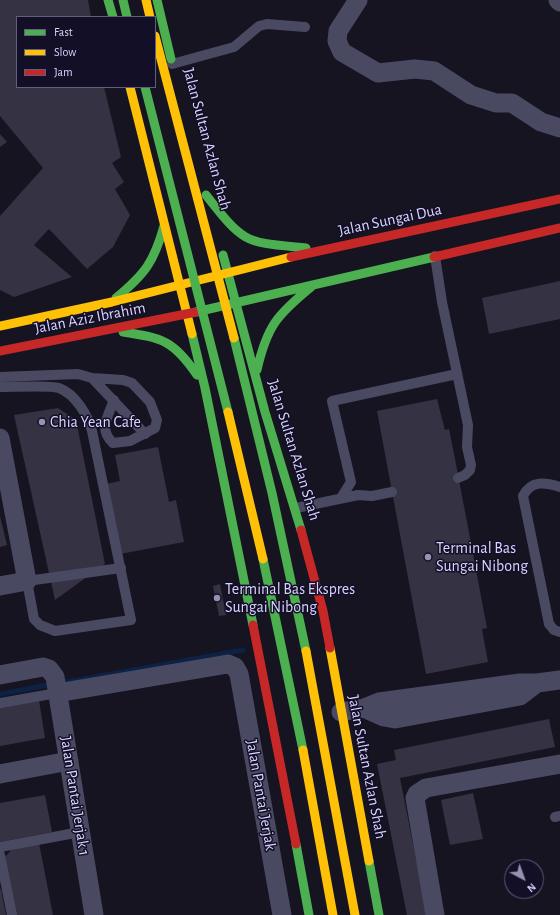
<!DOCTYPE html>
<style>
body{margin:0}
#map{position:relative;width:560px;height:915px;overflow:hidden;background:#161421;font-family:"Alegreya Sans",sans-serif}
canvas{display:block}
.legend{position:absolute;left:16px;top:16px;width:140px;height:72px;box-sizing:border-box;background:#130f26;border:1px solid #625e7d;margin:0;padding:5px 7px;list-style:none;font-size:12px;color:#d9d4ff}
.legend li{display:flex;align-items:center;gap:8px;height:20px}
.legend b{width:20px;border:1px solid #625e7d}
.north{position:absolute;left:504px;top:859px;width:40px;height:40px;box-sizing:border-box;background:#130f26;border:1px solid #625e7d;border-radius:50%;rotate:139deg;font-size:11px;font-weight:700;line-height:16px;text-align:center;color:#d9d4ff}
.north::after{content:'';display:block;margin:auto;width:14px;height:18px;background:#9591b1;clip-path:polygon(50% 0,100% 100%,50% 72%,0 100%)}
</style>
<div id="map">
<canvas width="560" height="915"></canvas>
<ul class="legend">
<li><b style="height:5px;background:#4caf50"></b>Fast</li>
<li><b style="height:5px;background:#ffc107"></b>Slow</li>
<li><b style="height:5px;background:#c62828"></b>Jam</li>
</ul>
<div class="north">N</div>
</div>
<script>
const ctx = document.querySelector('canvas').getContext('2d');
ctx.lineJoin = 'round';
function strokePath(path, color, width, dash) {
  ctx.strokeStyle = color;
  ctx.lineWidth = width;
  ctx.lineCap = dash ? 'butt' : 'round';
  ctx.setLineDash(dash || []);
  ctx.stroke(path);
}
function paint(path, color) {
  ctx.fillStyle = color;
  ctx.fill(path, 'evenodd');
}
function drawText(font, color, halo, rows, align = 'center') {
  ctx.font = font + ' "Alegreya Sans",sans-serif';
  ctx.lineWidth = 3;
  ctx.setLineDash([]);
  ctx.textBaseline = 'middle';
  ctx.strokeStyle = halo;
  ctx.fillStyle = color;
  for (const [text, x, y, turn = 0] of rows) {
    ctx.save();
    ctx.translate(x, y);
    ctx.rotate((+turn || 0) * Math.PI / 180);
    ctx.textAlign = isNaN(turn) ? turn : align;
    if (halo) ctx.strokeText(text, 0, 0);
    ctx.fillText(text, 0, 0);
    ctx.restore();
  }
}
const stream = new Path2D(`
 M61 683 243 650
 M0 694 53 684`);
const building = new Path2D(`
 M0 0H88L91 17H17V87H104L121 157 112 163 124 182 115 189 130 215 113 247 87 269 49 229 34 245 72 277 14 297 0 290V216L43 168 0 116Z
 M0 134 7 142 0 147Z
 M560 281V319L489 334 482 298Z
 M437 399 445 430 449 429 456 464 487 628 482 629 488 662 426 674 377 411Z
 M58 408 76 420 105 564 55 600 14 415Z
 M158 447 169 502 176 500 184 542 120 554 106 484 120 481 115 455Z
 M0 516 7 545 0 547Z
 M220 584 226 615 219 616 213 586Z
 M39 700 45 738 0 746V707Z
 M549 719 555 747 400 778 427 915H407L377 764 396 760 394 750Z
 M473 793 483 839 450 845 441 800Z
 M45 795 52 832 0 842V803Z
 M39 843 53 915H16L5 857 13 848Z
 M0 889H1L6 915H0Z`);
const lane = new Path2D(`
 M172 64 234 47 259 26 267 24 305 27
 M435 256 442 302 468 425 467 447 471 465 470 470 465 475 458 478
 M0 377 78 374 92 378 145 434
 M92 378 123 380 132 383 150 402 157 420 155 428 130 441 113 443C98 429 108 417 114 400
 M0 387C12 387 50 385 59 388 75 394 88 415 92 431L131 620 55 631 40 625 34 619 27 581 121 568
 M560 487C545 482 531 480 523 496L549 624 554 630 560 632
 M341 498 351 482 332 401 457 374
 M296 508 358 495 372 496 392 492
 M0 703 57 693
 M555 817 560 816
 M0 847 80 832
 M0 855 12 915`);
const street = new Path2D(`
 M358 0 338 31 337 41 342 52 378 73 415 69 434 71 471 95 496 103H512L541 122 560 128
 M558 0 560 2
 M0 438 27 581 0 586
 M0 675 43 667 49 669 55 677 94 915
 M57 693 228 664 235 667 239 674 282 915
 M364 708 384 717 395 719 520 696 537 683
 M341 712 364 708 379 702 520 683H537L560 680
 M0 774 69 761
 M435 915 415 798 417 794 426 788 560 764`);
const fast = new Path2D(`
 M108 0 113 17
 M123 0 127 17
 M157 0 171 59
 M206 195C245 245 245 242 306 248
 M223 255 265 412 301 530
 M116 298C145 274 154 262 164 226
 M196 312 434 257
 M123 332C163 338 174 341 197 375
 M192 334 205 388 253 625
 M257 370C267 326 277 315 311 287
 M296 844 309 915
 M369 861 379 915`);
const slow = new Path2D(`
 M146 0 150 17
 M130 87 192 334
 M0 326 112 302 291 257
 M330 648 369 861`);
const jam = new Path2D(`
 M291 257 560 199
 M434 257 560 228
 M0 351 196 312
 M301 530 323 611 330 648
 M253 625 296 844`);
const fastBridge = new Path2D(`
 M145 87 228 412
 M234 338 272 493 306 651
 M263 559 303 750`);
const slowBridge = new Path2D(`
 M155 36 234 338
 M228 412 263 559
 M306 651 355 915
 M303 750 333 915`);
const markers = [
 [42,422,4,"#9591b1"],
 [428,557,4,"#9591b1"],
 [217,598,4,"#9591b1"]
];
const streetNames = [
 ["Jalan Sultan Azlan Shah",207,139,75],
 ["Jalan Sungai Dua",390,220,-12],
 ["Jalan Aziz Ibrahim",90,318,-11],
 ["Jalan Sultan Azlan Shah",294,450,73],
 ["Jalan Sultan Azlan Shah",367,767,79],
 ["Jalan Pantai Jerjak",261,795,80],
 ["Jalan Pantai Jerjak 1",75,796,81]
];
const poiNames = [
 ["Chia Yean Cafe",50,422],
 ["Terminal Bas",436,548],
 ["Sungai Nibong",436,566],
 ["Terminal Bas Ekspres",225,589],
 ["Sungai Nibong",225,607]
];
strokePath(stream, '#0d2144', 5);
paint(building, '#343243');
strokePath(lane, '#4a4962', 10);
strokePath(street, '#4a4962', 19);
strokePath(fast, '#4caf50', 9);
strokePath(slow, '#ffc107', 9);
strokePath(jam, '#c62828', 9);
strokePath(fastBridge, '#4caf50', 9);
strokePath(slowBridge, '#ffc107', 9);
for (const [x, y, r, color] of markers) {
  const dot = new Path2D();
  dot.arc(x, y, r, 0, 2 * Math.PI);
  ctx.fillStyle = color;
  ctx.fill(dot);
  strokePath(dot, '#130f26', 1.5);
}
drawText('16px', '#d9d4ff', '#130f26', streetNames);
drawText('16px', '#d9d4ff', '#130f26', poiNames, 'left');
</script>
